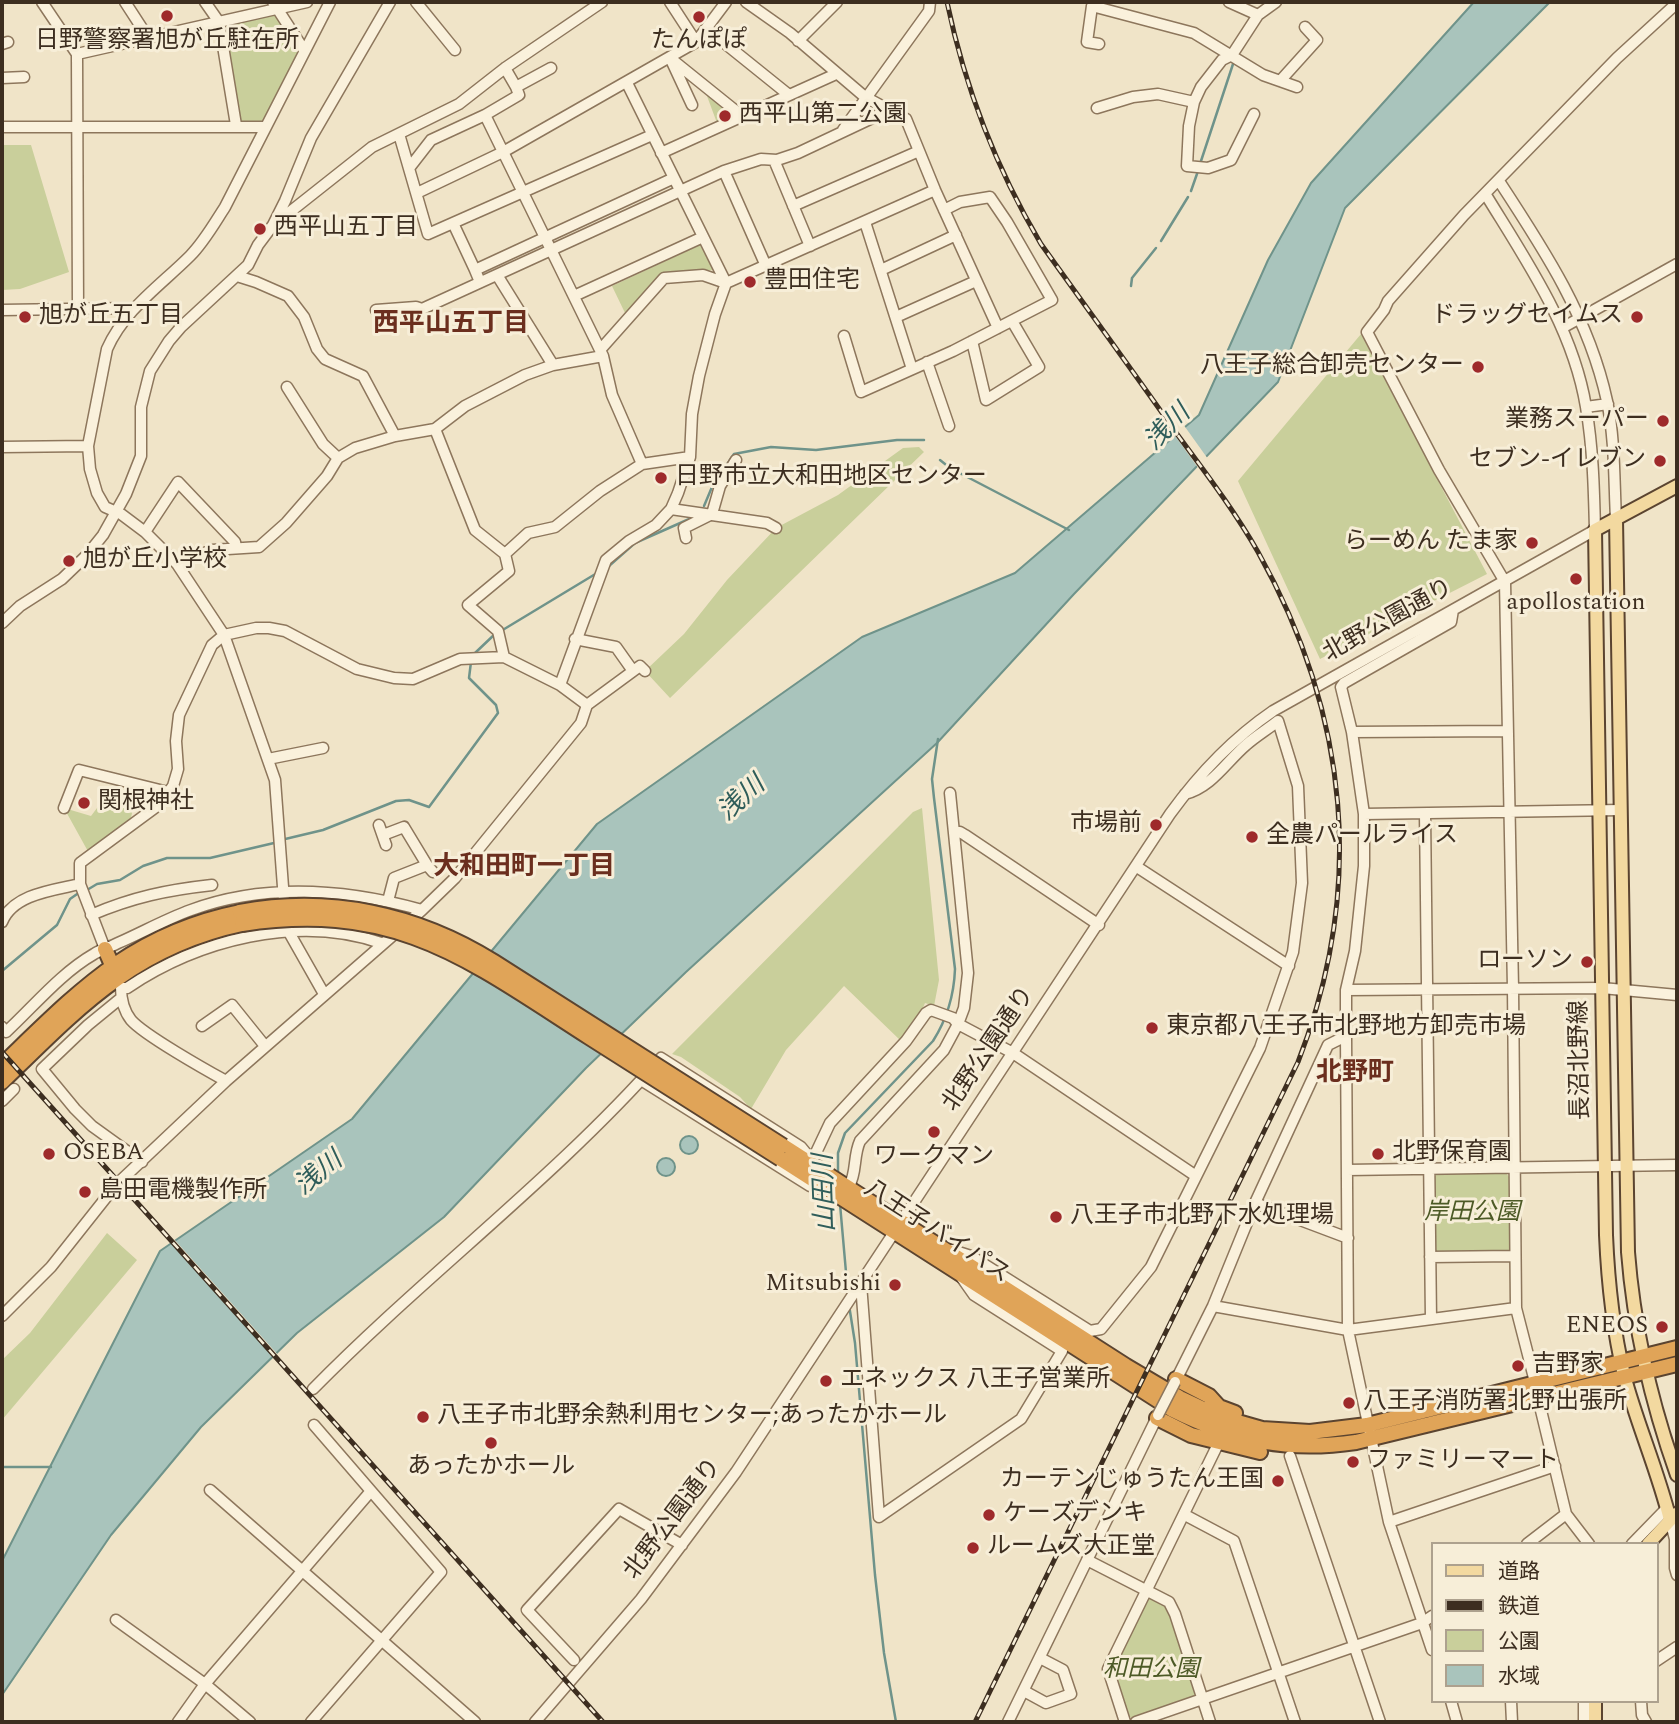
<!DOCTYPE html>
<meta charset="utf-8">
<style>
body{margin:0}
#map{position:relative;width:1679px;height:1724px;overflow:hidden;background:#f0e4c8;font-family:Spectral,"Noto Sans JP",serif}
canvas{display:block}
.frame{position:absolute;inset:0;border:4px solid #3d2e20;pointer-events:none}
.legend{position:absolute;left:1431px;top:1542px;width:228px;height:161px;box-sizing:border-box;background:#f7eed8;border:2px solid #ada18e;margin:0;padding:9px 12px;list-style:none;font-size:21px;color:#3d2e20}
.legend li{display:flex;align-items:center;gap:14px;height:35px}
.legend b{width:35px;border:2px solid #ada18e}
</style>
<div id="map">
<canvas width="1679" height="1724"></canvas>
<div class="frame"></div>
<ul class="legend">
<li><b style="height:9px;background:#f3d9a0"></b>道路</li>
<li><b style="height:9px;background:#3d2e20"></b>鉄道</li>
<li><b style="height:19px;background:#c9cf9b"></b>公園</li>
<li><b style="height:19px;background:#a9c4bc"></b>水域</li>
</ul>
</div>
<script>
const ctx = document.querySelector('canvas').getContext('2d');
ctx.lineJoin = 'round';
function paint(path, color) {
  ctx.fillStyle = color;
  ctx.fill(path, 'evenodd');
}
function strokePath(path, color, width, dash) {
  ctx.strokeStyle = color;
  ctx.lineWidth = width;
  ctx.lineCap = dash ? 'butt' : 'round';
  ctx.setLineDash(dash || []);
  ctx.stroke(path);
}
function drawText(font, color, halo, rows, align = 'center') {
  ctx.font = font + ' Spectral,"Noto Sans JP",serif';
  ctx.lineWidth = 6;
  ctx.setLineDash([]);
  ctx.textBaseline = 'middle';
  ctx.strokeStyle = halo;
  ctx.fillStyle = color;
  for (const [text, x, y, turn = 0] of rows) {
    ctx.save();
    ctx.translate(x, y);
    ctx.rotate((+turn || 0) * Math.PI / 180);
    ctx.textAlign = isNaN(turn) ? turn : align;
    if (halo) ctx.strokeText(text, 0, 0);
    ctx.fillText(text, 0, 0);
    ctx.restore();
  }
}
const green = new Path2D(`
 M277 9 304 50 265 127 236 125 219 22Z
 M704 88 734 114 717 123Z
 M2 145H31L69 272 20 289 2 290Z
 M700 245 713 270 665 274 626 315 612 286Z
 M1361 334 1487 574 1320 659 1238 481Z
 M919 447 924 452 670 698 645 671 684 634 727 580 776 528 838 495 903 448Z
 M100 804 133 808 129 828 90 855 64 808 91 816Z
 M922 808 939 980 934 1006 925 1003 920 1015 901 1041 844 986 786 1050 751 1109 740 1097 681 1057 672 1054 913 812Z
 M1505 1172 1510 1178V1252H1434V1178L1436 1174Z
 M107 1233 137 1260 2 1420V1360L30 1333Z
 M1150 1596 1168 1602 1197 1693 1196 1697 1132 1718 1127 1715 1112 1667 1147 1598Z`);
const water = new Path2D(`
 M1474 2H1550L1345 208 1278 382 1074 594 937 743 686 972 586 1068 444 1217 297 1333 201 1427 111 1535 2 1695V1561L160 1251 352 1119 597 824 862 637 1015 573 1199 415 1268 260 1311 183Z
 M680 1145a9 9 0 1 1 18 0a9 9 0 1 1-18 0Z
 M657 1167a9 9 0 1 1 18 0a9 9 0 1 1-18 0Z`);
const pier = new Path2D(`
 M1183 424 1208 459 1199 469 1173 433Z
 M173 1238 279 1356 275 1359 169 1241Z`);
const stream = new Path2D(`
 M1201 161 1234 61
 M1191 191 1198 171
 M1161 241 1188 197
 M1131 286 1132 278 1156 248
 M940 460 950 468 1069 530
 M704 506 712 487 734 454 771 447 816 450 897 440H924
 M609 566 635 543 696 516
 M501 631 597 573
 M475 653 495 634
 M281 840 323 830 396 801 409 800 429 807 498 713 496 705 469 678 471 662
 M87 890 97 884 120 880 143 866 167 858H210L274 843
 M2 971 57 925 70 899 80 892
 M838 1176V1153L845 1133 933 1041C947 1019 954 996 955 969L934 798 932 779 938 739
 M840 1204 848 1295
 M849 1305 855 1343 875 1575 884 1653 896 1722
 M2 1467H51`);
const minor = new Path2D(`
 M42 2 77 54 78 309
 M125 2 149 39
 M205 2 219 22 236 125
 M273 2 304 50
 M416 2 455 50
 M670 2 696 42
 M746 2 790 33 865 97 906 119 935 190 998 328
 M1229 2 1258 15
 M707 29 789 95
 M798 41 837 2
 M2 44 8 42
 M1099 44 1087 42 1092 6 1194 33 1263 75 1297 87
 M77 54 307 2
 M670 58 742 116
 M672 62 692 105
 M505 68 516 87
 M2 78 24 77
 M1280 81 1317 40 1305 27
 M1097 108 1133 97 1158 94 1194 102
 M1254 114 1231 160 1208 168 1187 166 1189 126 1194 102 1201 87 1222 60 1232 55 1258 15 1276 2
 M485 115 603 356 612 395 642 464
 M2 127H265
 M843 130 929 11 930 2
 M399 134 428 234 652 135
 M661 153 836 74
 M774 160 810 246
 M410 167 431 140 485 115 519 95 516 87 551 68
 M724 171 766 266
 M1499 181C1545 251 1589 318 1607 401 1615 439 1614 480 1616 519
 M417 193 503 152 696 42 726 2
 M793 206 919 151
 M865 222 912 369
 M276 223 372 147 459 104 505 68 602 2
 M453 223 475 270
 M881 270 956 235
 M497 275 553 365
 M237 276 256 282 288 296 304 317 317 349 325 359 363 376 395 436
 M480 282 475 270 674 178
 M574 296 703 237
 M2 310 135 308
 M376 310 416 307 422 309 724 171 761 159 777 160 798 153 887 111
 M896 317 976 281
 M1562 328 1677 264
 M844 336 861 392 953 351 1052 300 1007 222 990 197 960 202 944 210
 M972 341 986 400 1039 367 1012 321
 M600 350 664 278 703 275 726 283 935 190
 M927 362 949 426
 M287 387 323 444 338 458
 M1586 407 1608 404
 M435 429 475 530 505 554
 M2 447 88 446
 M671 509 767 523 776 528
 M145 532 178 482 235 542 236 547
 M686 538 684 528 712 514 720 486 736 460
 M177 564 212 550 259 547 286 523 327 476 338 458 355 448 395 436 435 429 465 406 525 375 553 365 603 356
 M2 623 20 606 62 579 87 555 103 535 126 494 141 456V407L150 371 169 341 181 327 248 265 258 245 273 225 285 201 311 138 390 2
 M575 639 616 647 633 671
 M504 657 498 631 468 605 509 571 505 554 528 533 555 527 600 491 642 464 690 457
 M587 705 560 685 606 560 629 541 656 525 671 509 678 493 690 457 692 414 699 376 715 314 726 283 627 83
 M1352 732 1507 731
 M268 759 323 748
 M64 808 79 770 168 792
 M1364 814 1621 810
 M1425 814 1431 1319
 M379 825 386 845
 M954 833 960 832 965 835 1099 925
 M383 835 404 827 427 865
 M1137 867 1289 966
 M388 901 394 878 427 865 433 872
 M91 915C133 897 167 890 212 885
 M2 922C13 894 54 890 80 884
 M105 949 80 884V863L160 804 173 786 178 769 176 741 179 715 212 645 224 635 256 628H269L285 631 357 669 394 678 413 679 460 659 504 657 560 685
 M1346 990 1602 988 1677 995
 M324 994 286 927 275 780 224 635 177 564 145 532 121 514 105 507 97 493 90 469 88 446 107 349C124 310 161 285 190 256 204 242 214 224 225 207L330 2
 M121 998 88 1025 42 1069 75 1109 92 1126 142 1162
 M202 1026 232 1005 265 1046
 M2 1027 6 1032C34 1006 61 973 94 954 101 949 111 947 118 943 143 932 166 919 191 910 267 882 346 889 422 910
 M1346 1036 1348 1330 1389 1522 1432 1650
 M641 1080 810 1186 822 1189
 M226 1081C206 1070 144 1035 131 1020 124 1011 121 998 121 988H127C198 940 298 914 381 943
 M2 1101 14 1089
 M813 1159 830 1123 906 1041 926 1013 931 1010 953 1018 958 1024 1013 1053 1196 1176
 M1347 1170 1677 1165
 M849 1186C857 1173 853 1156 860 1141L944 1050 958 1024 964 1008 968 973 950 793
 M1255 1203 1348 1238
 M952 1250 971 1256 1090 1331 1101 1329 1151 1267 1260 1048 1293 952 1302 883 1298 786 1278 721C1268 729 1256 736 1246 745 1226 762 1212 787 1185 794
 M1430 1257 1514 1256
 M861 1284 879 1517
 M1213 1306 1348 1330 1516 1308
 M2 1316 51 1267 116 1185 226 1081 422 910 455 878 581 723 587 705 640 666 645 671
 M1175 1382 1213 1306 1255 1203 1328 1045 1346 1036V990L1355 951 1364 866V814L1352 732 1341 687 1344 683 1451 622 1453 610
 M1535 1382 1516 1308 1513 988 1505 582 1439 470 1367 332 1384 310 1388 301 1464 215 1548 129 1617 58 1677 3
 M313 1389C425 1275 555 1178 661 1058L801 1147 814 1163
 M1538 1398 1566 1514 1589 1544
 M1290 1456 1380 1722
 M210 1490 475 1722
 M1185 1515 1234 1541 1295 1722
 M879 1517 1021 1419 1062 1351 974 1295 962 1278
 M1670 1520 1675 1539V1568L1677 1575
 M1389 1522 1555 1466
 M1527 1544 1566 1514
 M1632 1544 1667 1508
 M1087 1560 1169 1602 1175 1614 1210 1722
 M116 1620 205 1684 250 1722
 M574 1660 527 1610 619 1509 682 1545
 M1656 1661 1677 1647
 M1024 1691 1046 1703 1071 1694 1063 1670 1040 1658
 M1451 1701 1457 1722
 M1511 1701 1512 1722
 M1641 1701 1642 1715 1646 1722
 M178 1722 205 1684 371 1491
 M311 1722 441 1572 314 1425
 M535 1722 641 1599 736 1472 1170 814C1199 774 1232 739 1273 711L1595 530C1594 489 1593 448 1586 407 1573 328 1527 262 1486 195
 M1008 1722 1158 1415
 M1125 1722 1108 1669 1219 1442
 M1136 1722 1422 1623 1432 1616
 M1584 1722V1701`);
const major = new Path2D(`
 M1616 519 1628 1252C1634 1329 1651 1402 1677 1475
 M1670 1520C1658 1471 1637 1424 1624 1375 1613 1329 1608 1282 1606 1235L1595 530 1677 486
 M1648 1544 1676 1514
 M1595 1722V1701`);
const highway = new Path2D(`
 M105 949 112 965
 M2 1065C78 992 131 934 240 912
 M2 1082C78 1008 134 947 242 924
 M783 1146 1126 1366 1180 1398 1220 1417 1262 1429 1310 1432 1367 1425 1677 1348
 M781 1159 1173 1410C1235 1441 1288 1452 1356 1442L1677 1364
 M1176 1379 1209 1396 1219 1407 1235 1413
 M1157 1418 1191 1435 1260 1452`);
const rail = new Path2D(`
 M947 2C965 88 996 168 1041 244 1086 307 1132 370 1177 434 1205 472 1234 510 1258 552 1349 715 1366 888 1298 1062L975 1722
 M2 1052 603 1722`);
const minorBridge = new Path2D(`
 M1158 1415 1175 1382`);
const highwayBridge = new Path2D(`
 M240 912C329 895 417 914 494 962L783 1146
 M242 924C396 901 466 958 589 1037 653 1077 717 1118 781 1159`);
const markers = [
 [167,16,7,"#9e2a2b"],
 [699,17,7,"#9e2a2b"],
 [725,116,7,"#9e2a2b"],
 [260,229,7,"#9e2a2b"],
 [750,282,7,"#9e2a2b"],
 [25,317,7,"#9e2a2b"],
 [1637,317,7,"#9e2a2b"],
 [1478,367,7,"#9e2a2b"],
 [1663,421,7,"#9e2a2b"],
 [1660,461,7,"#9e2a2b"],
 [661,478,7,"#9e2a2b"],
 [1532,543,7,"#9e2a2b"],
 [69,561,7,"#9e2a2b"],
 [1576,579,7,"#9e2a2b"],
 [84,803,7,"#9e2a2b"],
 [1156,825,7,"#9e2a2b"],
 [1252,837,7,"#9e2a2b"],
 [1587,962,7,"#9e2a2b"],
 [1152,1028,7,"#9e2a2b"],
 [934,1132,7,"#9e2a2b"],
 [49,1154,7,"#9e2a2b"],
 [1378,1154,7,"#9e2a2b"],
 [85,1192,7,"#9e2a2b"],
 [1056,1217,7,"#9e2a2b"],
 [895,1285,7,"#9e2a2b"],
 [1662,1327,7,"#9e2a2b"],
 [1518,1366,7,"#9e2a2b"],
 [826,1381,7,"#9e2a2b"],
 [1349,1403,7,"#9e2a2b"],
 [423,1417,7,"#9e2a2b"],
 [491,1443,7,"#9e2a2b"],
 [1353,1462,7,"#9e2a2b"],
 [1278,1481,7,"#9e2a2b"],
 [989,1515,7,"#9e2a2b"],
 [973,1548,7,"#9e2a2b"]
];
const poiNames = [
 ["日野警察署旭が丘駐在所",167,42,"center"],
 ["たんぽぽ",699,42,"center"],
 ["西平山第二公園",739,116],
 ["西平山五丁目",274,229],
 ["豊田住宅",764,282],
 ["旭が丘五丁目",39,317],
 ["ドラッグセイムス",1623,317,"right"],
 ["八王子総合卸売センター",1464,367,"right"],
 ["業務スーパー",1649,421,"right"],
 ["セブン-イレブン",1646,461,"right"],
 ["日野市立大和田地区センター",675,478],
 ["らーめん たま家",1518,543,"right"],
 ["旭が丘小学校",83,561],
 ["apollostation",1576,604,"center"],
 ["関根神社",98,803],
 ["市場前",1142,825,"right"],
 ["全農パールライス",1266,837],
 ["ローソン",1573,962,"right"],
 ["東京都八王子市北野地方卸売市場",1166,1028],
 ["OSEBA",63,1154],
 ["北野保育園",1392,1154],
 ["ワークマン",934,1158,"center"],
 ["島田電機製作所",99,1192],
 ["八王子市北野下水処理場",1070,1217],
 ["Mitsubishi",881,1285,"right"],
 ["ENEOS",1648,1327,"right"],
 ["吉野家",1532,1366],
 ["エネックス 八王子営業所",840,1381],
 ["八王子消防署北野出張所",1363,1403],
 ["八王子市北野余熱利用センター;あったかホール",437,1417],
 ["ファミリーマート",1367,1462],
 ["あったかホール",491,1468,"center"],
 ["カーテンじゅうたん王国",1264,1481,"right"],
 ["ケーズデンキ",1003,1515],
 ["ルームズ大正堂",987,1548]
];
const streetNames = [
 ["北野公園通り",1389,622,-29],
 ["北野公園通り",990,1050,-56],
 ["長沼北野線",1582,1060,-91],
 ["八王子バイパス",936,1233,33],
 ["北野公園通り",674,1520,-53]
];
const parkNames = [
 ["岸田公園",1472,1214],
 ["和田公園",1151,1671]
];
const neighbourhoodNames = [
 ["西平山五丁目",451,326],
 ["大和田町一丁目",524,869],
 ["北野町",1355,1075]
];
const waterNames = [
 ["浅川",1169,429,-45],
 ["浅川",743,800,-42],
 ["浅川",320,1175,-39],
 ["山田川",827,1193,-92]
];
paint(green, '#c9cf9b');
paint(water, '#a9c4bc');
strokePath(water, '#6f938a', 2);
paint(pier, '#f0e4c8');
strokePath(stream, '#6f938a', 2.5);
strokePath(minor, '#8d765c', 13);
strokePath(major, '#5b4430', 16);
strokePath(highway, '#5b4430', 18);
strokePath(minor, '#faf1dc', 10);
strokePath(major, '#f3d9a0', 12);
strokePath(highway, '#e0a458', 14);
strokePath(rail, '#3d2e20', 5);
strokePath(rail, '#f7eed8', 2.5, [8]);
strokePath(minorBridge, '#8d765c', 13, []);
strokePath(highwayBridge, '#5b4430', 18, []);
strokePath(minorBridge, '#faf1dc', 10);
strokePath(highwayBridge, '#e0a458', 14);
for (const [x, y, r, color] of markers) {
  const dot = new Path2D();
  dot.arc(x, y, r, 0, 2 * Math.PI);
  ctx.fillStyle = color;
  ctx.fill(dot);
  strokePath(dot, '#f7eed8', 2.5);
}
drawText('24px', '#3d2e20', '#f7eed8', poiNames, 'left');
drawText('24px', '#3d2e20', '#f7eed8', streetNames);
drawText('italic 24px', '#4d5a26', '#f7eed8', parkNames);
drawText('bold 26px', '#6b2e1e', '#f7eed8', neighbourhoodNames);
drawText('italic 26px', '#2f5d5a', '#f7eed8', waterNames);
</script>
